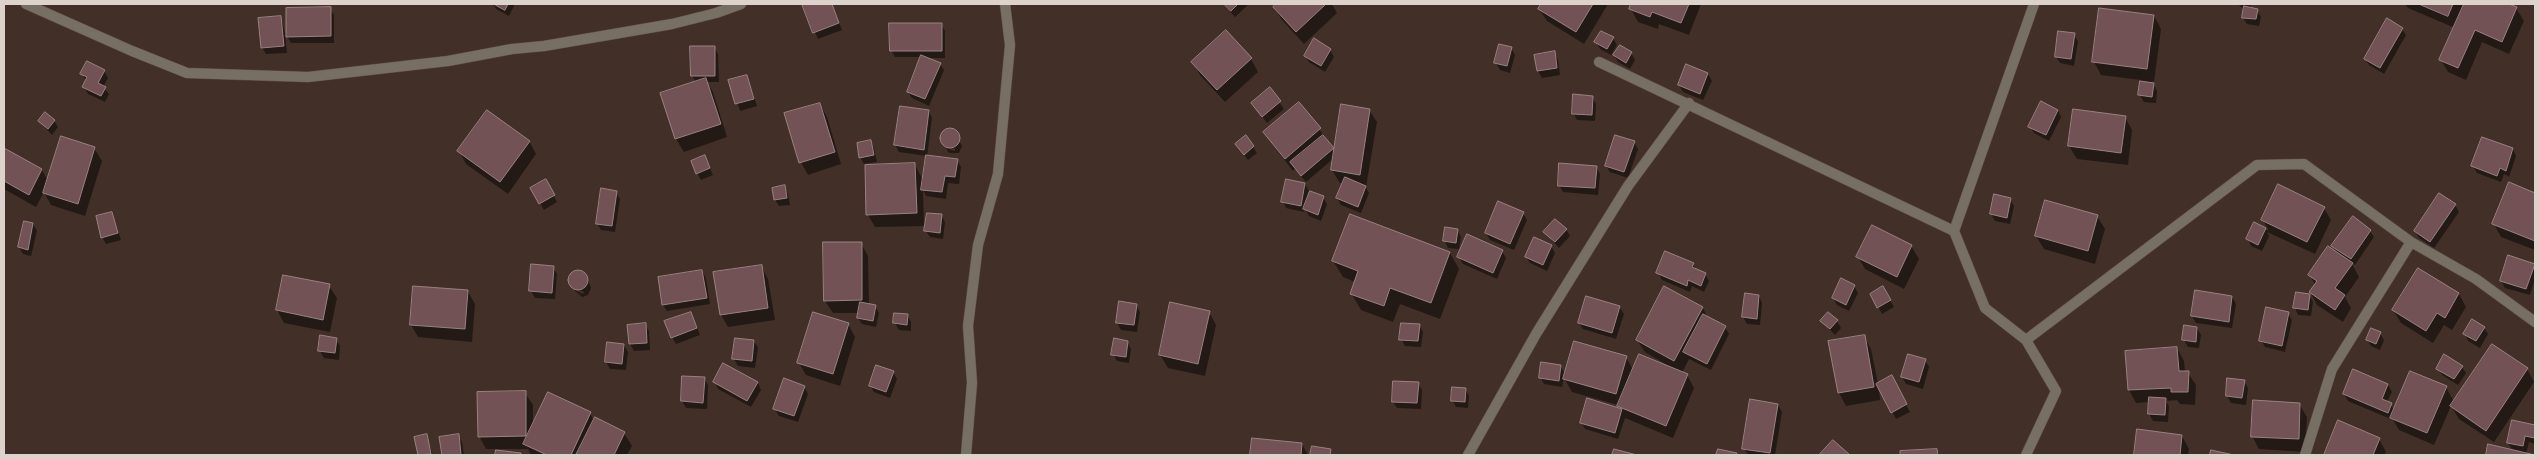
<!DOCTYPE html>
<style>
body{margin:0}
#map{position:relative;width:2539px;height:459px;overflow:hidden;background:#423028;font-family:"Crimson Pro",serif}
canvas{display:block}
.frame{position:absolute;inset:0;border:5px solid #ddd2cc;pointer-events:none}
</style>
<div id="map">
<canvas width="2539" height="459"></canvas>
<div class="frame"></div>
</div>
<script>
const ctx = document.querySelector('canvas').getContext('2d');
ctx.lineJoin = 'round';
function paint(path, color) {
  ctx.fillStyle = color;
  ctx.fill(path, 'evenodd');
}
function strokePath(path, color, width, dash) {
  ctx.strokeStyle = color;
  ctx.lineWidth = width;
  ctx.lineCap = dash ? 'butt' : 'round';
  ctx.setLineDash(dash || []);
  ctx.stroke(path);
}
const shadow = new Path2D(`
 M493 4H515L509 16 496 9Z
 M803 4H832L842 30 818 39Z
 M1223 4H1249L1235 17Z
 M1278 4H1332L1337 13 1304 44 1282 20 1274 7Z
 M1542 4H1608L1584 44 1547 21 1539 9Z
 M1633 4H1701L1689 35 1659 24 1658 29 1638 22 1631 9Z
 M2238 4H2251L2250 9 2257 10 2261 17 2259 26 2247 24 2243 18 2245 11Z
 M2405 4H2506L2516 8 2524 21 2509 54 2482 42 2466 80 2448 72 2441 60 2455 28 2408 8Z
 M330 9 334 15V43H291L285 33 287 53 266 54 262 48 281 17 285 33H287Z
 M2154 16 2161 29 2154 82 2152 81 2157 91 2156 103 2144 102 2140 95 2141 80 2101 75 2094 62Z
 M941 24 945 31V58H925L940 64 944 70 929 106 912 98 908 92 922 57H895L891 50Z
 M2402 29 2406 35 2384 74 2369 65 2365 59Z
 M2074 35 2078 41 2074 66 2060 63 2056 57Z
 M1613 38 1617 45 1611 55 1600 49 1596 42Z
 M714 47 718 54 719 82H707L713 92 727 137 684 152 676 139 662 94 696 83 692 75Z
 M1511 48 1515 55 1510 73 1500 70 1496 63Z
 M1330 50 1334 57 1325 72 1309 62 1305 56Z
 M1554 53 1558 60 1560 75 1542 78 1538 71 1535 56Z
 M1631 53 1635 60 1630 69 1618 62 1614 55Z
 M1251 59 1258 72 1225 102 1200 75 1193 62Z
 M104 71 108 78 103 87 109 94 105 102 88 94 84 87 86 81 82 74Z
 M1708 74 1712 81 1703 100 1683 92 1679 85Z
 M747 76 757 106 740 111 730 81Z
 M1270 89 1284 109 1267 123 1257 110Z
 M1592 97 1596 104 1595 121 1577 120 1573 113Z
 M1299 103 1335 150 1369 110 1377 122 1366 187 1369 193 1361 213 1341 205 1337 198 1343 183H1340L1332 170 1334 158 1306 182 1295 169 1293 171 1264 133Z
 M820 104 827 117 841 164 808 175 801 162Z
 M2058 110 2061 117 2049 141 2034 133 2030 127Z
 M929 112 932 118 927 157 957 160 961 167 959 184 948 183 946 199 926 196 923 190 924 226 875 227 868 215 915 165 923 180 927 156 899 152 895 145Z
 M2125 117 2132 130 2128 165 2077 159 2069 146Z
 M39 121H54L58 127 52 135Z
 M949 130 954 131 962 146 959 153H949L946 148 955 151V149L944 145 941 138 944 133Z
 M1246 137 1257 153 1248 160 1241 151Z
 M529 141 536 154 508 194 466 164 459 151Z
 M871 142 874 148 877 162 864 164 860 157Z
 M1634 142 1638 149 1628 178 1610 172 1606 166Z
 M94 148 102 161 85 216 51 205 44 192 36 207 4 189V150L42 170 48 181Z
 M2513 149 2516 156 2509 177 2504 174 2501 182 2477 173 2473 166Z
 M704 156 713 175 701 180 697 173Z
 M1596 167 1600 174 1598 195 1563 192 1559 185Z
 M546 181 557 202 544 210 531 188Z
 M1305 184 1309 191 1307 197H1323L1327 204 1321 221 1309 216 1305 209 1304 212 1286 208 1283 201Z
 M2510 184 2535 194V250L2501 237 2494 224Z
 M784 187 788 194 790 205 779 206 775 200Z
 M616 192 620 199 615 232 601 230 597 223Z
 M2010 199 2014 206 2010 224 1995 221 1991 214Z
 M2455 205 2459 212 2434 248 2419 238 2415 231Z
 M2324 208 2331 220 2315 254 2267 232 2269 236 2262 251 2251 246 2248 239 2255 224 2269 231 2263 220Z
 M112 213 121 240 106 244 102 237Z
 M1523 213 1527 220 1514 250 1490 240 1486 233Z
 M941 215 945 222 943 239 930 237 926 231Z
 M2097 216 2105 229 2095 264 2044 249 2036 236Z
 M33 224 37 231 31 256 23 254 19 247Z
 M1566 229 1570 236 1559 248 1545 232Z
 M1457 230 1461 237 1459 249 1448 248 1445 241Z
 M2370 231 2374 237 2355 265 2351 262 2359 277 2345 297 2351 308 2343 322 2317 305 2310 292 2315 285 2310 275 2338 255 2333 246Z
 M861 243 868 256 869 305 875 306 879 313 876 327 862 324 858 318 859 313H833L825 301Z
 M1551 246 1555 253 1547 271 1530 263 1526 257Z
 M1911 246 1919 259 1904 289 1865 269 1858 257Z
 M1502 251 1506 258 1497 279 1463 264 1459 257Z
 M1450 253 1459 269 1440 319 1400 304 1393 322 1361 310 1351 293 1355 282 1343 277 1333 261Z
 M1693 264 1697 271 1705 274 1709 281 1704 292 1692 286 1690 292 1662 280 1658 273Z
 M2534 265 2535 279 2530 295 2505 288 2501 281Z
 M761 266 768 279 775 320 728 327 721 315Z
 M553 268 557 274 555 299 535 298 531 291Z
 M2418 270 2459 294 2466 307 2452 330 2444 325 2433 343 2401 323 2393 310Z
 M702 271 706 278 710 304 667 311 663 305Z
 M580 272 586 275 591 288 588 295 582 297 573 289 583 294 584 292 571 287 569 279 572 274Z
 M329 286 337 298 330 332 284 323 277 310Z
 M1854 286 1858 293 1849 311 1837 305 1833 298Z
 M1665 288 1703 308 1708 318 1725 327 1729 334 1711 370 1689 359 1682 373 1687 375 1694 388 1673 438 1625 418 1618 439 1585 429 1581 422 1620 410 1618 405 1572 392 1564 378 1562 387 1544 384 1540 377 1560 366 1566 375 1626 357 1633 370 1666 367 1667 365 1645 352 1637 340Z
 M1883 288 1894 307 1882 314 1871 294Z
 M468 292 475 304 472 342 418 337 411 325Z
 M2309 295 2313 302 2311 316 2298 315 2295 308Z
 M1759 296 1762 303 1760 325 1747 324 1743 317Z
 M2232 297 2236 304 2232 328 2196 323 2192 316Z
 M1586 298 1620 308 1624 314 1616 339 1583 329 1579 323Z
 M1136 305 1140 312 1137 332 1121 330 1117 323Z
 M1209 312 1216 325 1205 376 1168 368 1160 355Z
 M691 313 700 335 676 344 672 337Z
 M2288 313 2292 320 2285 352 2265 347 2261 340Z
 M907 315 911 322V331L899 330 895 323Z
 M1822 321H1837L1841 328 1835 335Z
 M848 324 855 337 840 386 806 375 799 363Z
 M645 325 649 331 650 350 634 351 630 344 628 326Z
 M1419 325 1423 332 1421 347 1405 346 1401 339Z
 M2197 328 2201 335 2199 348 2188 347 2184 340Z
 M2484 328 2488 334 2480 348 2468 341 2465 334Z
 M2380 333 2384 340 2380 350 2371 346 2367 340Z
 M1864 336 1871 349 1878 384 1891 377 1910 412 1896 419 1879 387 1880 400 1846 406 1839 393 1830 342Z
 M336 339 340 346 339 360 324 358 320 351Z
 M754 341 758 348 755 368 738 366 734 359Z
 M1127 342 1131 349 1129 363 1117 361 1113 354Z
 M608 344 624 345 628 352 626 370 610 369 606 362Z
 M2177 348 2184 361 2185 372 2188 373 2196 385 2195 405 2180 404 2177 400 2166 401 2169 406 2168 422 2153 421 2149 414 2150 402 2136 403 2129 390Z
 M1925 360 1929 367 1923 389 1906 384 1902 377Z
 M2462 367 2466 373 2458 385 2442 375 2438 369Z
 M2527 369 2534 382 2494 442 2459 419 2451 406 2434 445 2399 430 2393 420 2348 401 2344 394 2354 371 2388 385 2392 392 2387 402 2395 410 2446 387 2454 402Z
 M893 372 897 379 890 398 874 392 870 385Z
 M704 378 708 385 707 409 686 408 682 401Z
 M2244 381 2248 388 2246 405 2231 403 2227 396Z
 M715 382 758 383 761 390 751 407 718 389Z
 M1418 384 1422 390 1421 409 1397 408 1393 402Z
 M804 387 808 394 798 422 779 416 775 409Z
 M1465 389 1469 396 1468 408 1456 407 1452 400Z
 M525 393 533 405V427L590 413 594 421 624 433 632 446 627 455H531L528 449H486L479 436Z
 M2299 404 2307 417 2305 452 2259 449 2252 436Z
 M1778 405 1782 412 1775 455H1748L1744 448Z
 M2339 422 2379 439 2386 452 2385 455H2325Z
 M2513 422 2535 427V444L2529 442 2526 454 2531 455H2487L2489 446 2513 451 2508 443Z
 M2138 430 2182 436 2189 449 2188 455H2135Z
 M426 435 433 455H419L416 438Z
 M458 436 462 442 464 455H443L441 438Z
 M1253 439 1302 444 1308 455H1251Z
 M1937 450 1940 455H1901V452Z`);
const building = new Path2D(`
 M494 4H508L505 10Z
 M802 4H832L839 23 813 33Z
 M1224 4H1238L1231 11Z
 M1276 4H1326L1296 32 1273 7Z
 M1541 4H1593L1576 32 1538 9Z
 M1631 4H1689L1681 23 1652 12 1650 17 1629 9Z
 M2419 4H2453L2448 16Z
 M2464 4H2509L2517 7 2502 42 2475 30 2458 68 2439 60Z
 M2244 6 2258 9 2256 19 2242 18Z
 M331 7V36L286 37V8Z
 M2099 8 2154 15 2147 69 2092 62Z
 M281 16 284 46 261 48 258 18Z
 M2387 18 2403 28 2380 68 2364 59Z
 M889 23H942V51H890Z
 M1226 30 1252 58 1217 90 1191 62Z
 M1601 31 1614 37 1607 49 1594 42Z
 M2058 31 2075 33 2071 59 2055 57Z
 M1314 38 1331 49 1321 66 1304 56Z
 M1499 44 1512 47 1507 66 1494 63Z
 M1620 45 1632 52 1626 63 1613 55Z
 M690 46H715V76H691Z
 M1555 51 1557 68 1537 71 1534 55Z
 M921 55 941 63 925 99 907 92Z
 M87 61 105 70 98 83 106 87 101 96 82 87 87 77 80 74Z
 M1686 64 1708 73 1700 94 1678 85Z
 M747 75 754 99 735 104 728 80Z
 M706 78 721 124 675 139 660 93Z
 M2140 81 2154 83 2152 97 2138 95Z
 M1270 87 1281 101 1262 117 1251 103Z
 M1573 94 1593 96 1592 115 1572 114Z
 M2041 101 2058 110 2046 135 2028 127Z
 M1299 102 1321 128 1285 159 1263 132Z
 M820 103 835 152 799 163 784 113Z
 M1341 104 1370 109 1360 175 1331 170Z
 M900 106 929 110 924 150 894 145Z
 M2073 109 2126 116 2121 153 2068 146Z
 M487 110 530 141 500 182 457 151Z
 M45 112 55 120 48 129 38 121Z
 M940 138a10 10 0 1 1 20 0a10 10 0 1 1-20 0Z
 M1246 135 1254 146 1244 155 1235 144Z
 M1323 135 1334 148 1301 176 1290 162Z
 M1615 135 1635 141 1624 172 1605 166Z
 M61 136 95 147 78 204 43 193Z
 M2482 137 2513 148 2506 171 2500 168 2497 176 2471 166Z
 M871 140 874 155 859 158 857 143Z
 M4 148 42 169 29 195 4 181Z
 M705 155 710 168 696 174 691 161Z
 M926 155 958 159 955 177 945 176 942 192 921 190Z
 M915 163 917 213 866 215 865 165Z
 M1559 163 1597 166 1595 188 1558 186Z
 M1345 177 1366 186 1358 207 1336 198Z
 M546 179 555 195 539 204 530 188Z
 M1286 179 1305 183 1301 206 1281 202Z
 M2509 182 2535 193V241L2492 224Z
 M2278 184 2325 207 2307 242 2261 220Z
 M785 185 787 198 774 200 772 188Z
 M601 188 617 191 612 226 596 224Z
 M1310 191 1324 196 1318 215 1303 209Z
 M2439 193 2456 204 2430 242 2414 231Z
 M1994 194 2011 198 2007 218 1990 214Z
 M2045 200 2098 215 2088 251 2035 236Z
 M1498 201 1524 212 1510 244 1485 233Z
 M112 212 118 233 101 238 96 216Z
 M927 213 942 214 940 233 924 231Z
 M1350 214 1450 252 1431 303 1390 288 1384 306 1350 294 1358 271 1332 261Z
 M2353 216 2371 230 2351 259 2331 246Z
 M1555 219 1567 229 1555 242 1543 232Z
 M24 221 33 223 28 250 18 247Z
 M2254 222 2266 228 2258 245 2246 239Z
 M1872 225 1912 245 1897 277 1856 257Z
 M1445 227 1458 229 1456 243 1443 241Z
 M1467 234 1503 250 1493 273 1457 257Z
 M1534 237 1552 245 1543 265 1525 257Z
 M823 242H862V300L824 301Z
 M2328 246 2353 263 2335 288 2345 295 2335 310 2309 292 2317 281 2308 275Z
 M1665 251 1694 263 1692 267 1706 273 1701 286 1688 280 1687 286 1656 273Z
 M2508 255 2535 264 2526 289 2500 281Z
 M531 264 554 266 552 293 529 291Z
 M762 265 768 308 720 315 713 272Z
 M2418 268 2459 293 2445 318 2437 313 2426 331 2392 310Z
 M702 270 707 298 662 305 658 277Z
 M568 280a10 10 0 1 1 20 0a10 10 0 1 1-20 0Z
 M283 275 330 284 323 320 276 310Z
 M1841 278 1855 285 1846 305 1832 298Z
 M413 286 468 290 465 329 410 325Z
 M1664 286 1703 307 1674 361 1636 340Z
 M1883 286 1891 300 1877 308 1870 294Z
 M2195 290 2232 296 2229 322 2191 316Z
 M2296 292 2310 294 2308 310 2293 308Z
 M1745 293 1759 295 1757 319 1742 317Z
 M1586 296 1620 306 1612 333 1578 323Z
 M1119 301 1137 304 1134 325 1116 323Z
 M860 302 876 305 873 321 857 318Z
 M1170 302 1210 311 1198 364 1159 355Z
 M2266 307 2289 312 2282 346 2259 341Z
 M691 312 697 328 671 338 664 321Z
 M813 312 849 323 833 374 797 363Z
 M1828 312 1838 320 1830 329 1820 321Z
 M894 313 908 314 907 325 893 323Z
 M1703 314 1726 326 1707 364 1683 352Z
 M2472 319 2485 327 2476 341 2463 334Z
 M646 323 647 343 629 344 627 325Z
 M1401 323 1420 324 1418 341 1399 340Z
 M2184 325 2197 327 2196 342 2182 340Z
 M2371 328 2381 332 2376 344 2366 340Z
 M320 335 337 338 335 353 318 351Z
 M1865 335 1874 387 1838 393 1828 341Z
 M735 338 754 340 752 361 732 359Z
 M1114 338 1128 341 1126 357 1111 355Z
 M1574 341 1627 356 1616 394 1563 379Z
 M607 342 624 344 622 364 605 362Z
 M2492 344 2528 368 2486 431 2450 406Z
 M2177 347 2179 371H2189L2188 392H2171V388L2128 390 2125 351Z
 M1639 354 1688 374 1666 426 1617 406Z
 M1908 354 1926 359 1919 382 1901 377Z
 M2444 354 2463 366 2454 379 2436 369Z
 M1541 362 1561 365 1559 381 1539 378Z
 M723 363 758 382 747 401 713 382Z
 M876 365 894 371 886 392 869 386Z
 M2353 369 2388 384 2382 399 2392 403 2388 413 2343 394Z
 M2410 371 2447 386 2427 433 2390 418Z
 M1892 375 1907 404 1891 413 1876 384Z
 M682 376 705 377 703 403 681 401Z
 M784 378 805 386 794 416 773 409Z
 M2227 378 2245 380 2242 398 2226 396Z
 M1393 381 1419 382 1417 403 1392 402Z
 M1452 387 1466 388 1465 402 1451 401Z
 M526 391V436L478 437 477 392Z
 M548 392 591 412 571 455H547L523 444Z
 M2149 397 2166 398 2165 415 2148 414Z
 M1587 398 1622 409 1615 433 1580 423Z
 M1750 399 1778 404 1770 453 1742 449Z
 M2253 400 2300 403 2299 439 2251 437Z
 M595 417 625 432 614 455H576Z
 M2338 420 2380 438 2373 455H2324Z
 M2512 420 2535 425V438L2525 436 2523 446 2507 443Z
 M2137 429 2182 435 2180 455H2134Z
 M427 434 431 454 418 455 414 437Z
 M459 434 461 455H442L439 437Z
 M1252 438 1302 443 1301 455H1250Z
 M1833 440 1850 455H1819Z
 M2488 444 2535 455H2486Z
 M1312 446 1331 449 1330 455H1310Z
 M1614 449 1637 455H1612Z
 M1718 449 1737 453 1736 455H1716Z
 M1937 449 1938 455H1900V451Z
 M496 450 521 453V455H495Z
 M2211 450 2234 455H2210Z`);
const minor = new Path2D(`
 M26 4 132 51 187 73 308 77 448 61 512 49 544 46 672 24 716 13 741 4
 M1599 62 1954 231
 M2026 340 2257 165 2304 164 2411 242 2476 279 2535 322
 M966 455 972 383 968 326 978 245 998 174 1010 45 1005 4
 M1468 455 1536 334 1628 186 1689 103
 M2026 455 2056 391 2026 340 1985 308 1954 231 2034 4
 M2305 455 2332 369 2411 242`);
paint(shadow, '#0007');
paint(building, '#735255');
strokePath(building, '#998183', 1);
strokePath(minor, '#5e4d46', 11);
strokePath(minor, '#776f63', 10);
</script>
